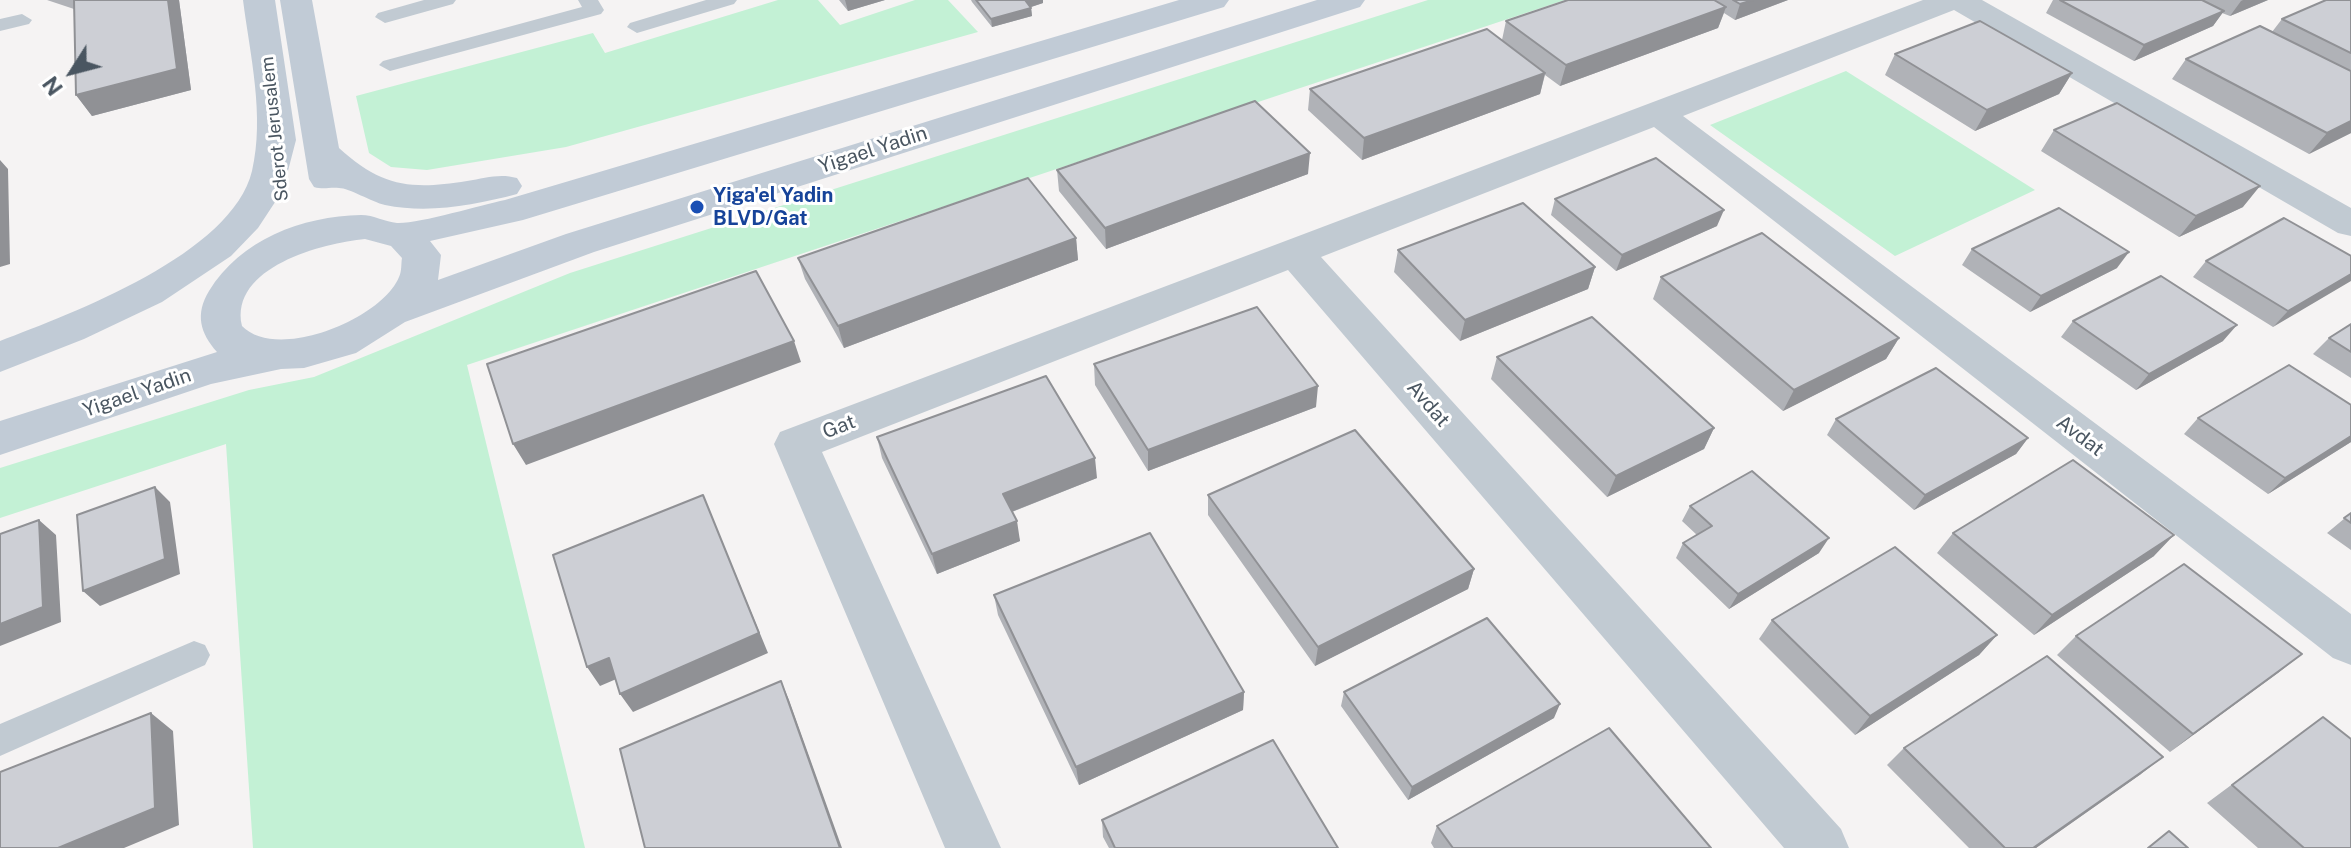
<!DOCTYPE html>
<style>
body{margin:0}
#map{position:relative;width:2351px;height:848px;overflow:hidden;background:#f5f3f3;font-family:"Public Sans",sans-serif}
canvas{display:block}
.north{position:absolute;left:32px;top:32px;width:80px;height:80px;-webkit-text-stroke:6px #fff;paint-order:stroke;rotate:234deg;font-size:22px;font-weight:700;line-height:32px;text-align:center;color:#4a5661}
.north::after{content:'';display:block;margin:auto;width:28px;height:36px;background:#4a5661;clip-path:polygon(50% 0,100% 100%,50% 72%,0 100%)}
</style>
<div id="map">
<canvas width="2351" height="848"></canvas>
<div class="north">N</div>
</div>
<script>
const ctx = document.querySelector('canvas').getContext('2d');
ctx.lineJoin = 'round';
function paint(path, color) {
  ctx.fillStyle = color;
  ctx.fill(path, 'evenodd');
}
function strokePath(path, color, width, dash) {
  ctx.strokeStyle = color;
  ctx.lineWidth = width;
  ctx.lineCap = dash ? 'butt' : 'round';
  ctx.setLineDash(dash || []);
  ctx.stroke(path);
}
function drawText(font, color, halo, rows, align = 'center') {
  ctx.font = font + ' "Public Sans",sans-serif';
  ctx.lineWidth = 6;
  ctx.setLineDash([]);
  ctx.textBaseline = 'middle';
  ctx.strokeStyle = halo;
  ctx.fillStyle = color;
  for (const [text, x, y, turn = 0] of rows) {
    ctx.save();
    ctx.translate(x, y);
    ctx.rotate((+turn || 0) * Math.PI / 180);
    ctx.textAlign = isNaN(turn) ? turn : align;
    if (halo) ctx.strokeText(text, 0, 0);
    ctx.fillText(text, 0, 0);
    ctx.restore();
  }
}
const green = new Path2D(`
 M778 0H818L840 25 915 0H948L978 32 566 147 427 170 391 167 369 153 356 96 593 33 605 53Z
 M1428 0H1565L467 365 585 848H253L226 444 0 518V468L249 390 314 377 570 273Z
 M1846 71 2035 190 1895 256 1710 125Z`);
const lane = new Path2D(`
 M424 0H456L453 4 385 23 375 17 378 13Z
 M578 0H598L604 10 601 14 390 71 379 65 383 61 582 7Z
 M706 0H737L734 4 637 33 627 27 630 23Z
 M22 14 32 20 29 24 0 31V19Z
 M194 641 205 645 210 655 205 665 0 756V724Z`);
const street = new Path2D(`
 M1923 0H1982L2351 208V236L2338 233 1954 10 1683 116 2351 614V665L2333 658 1654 127 1321 257 1841 829 1849 848H1784L1288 270 822 452 1001 848H945L774 444 780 432Z`);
const secondary = new Path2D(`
 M243 0H275L296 140 283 190 258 228 231 256 162 302 84 339 0 372V341C73 313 232 254 252 171 265 116 250 55 243 0Z
 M280 0H312L339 148C382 187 411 190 467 181 485 178 500 173 517 178L522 186 517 194C475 205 429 214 385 205 372 202 349 188 339 188 329 187 324 190 314 187L309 179Z
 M1179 0H1229L1224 7 523 220 430 241 441 255 438 280 566 234 1317 0H1365L1360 7 594 252 405 322 356 353 304 368 281 369 211 384 0 455V421L217 352C200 333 195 314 209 291 240 240 302 216 361 215 374 215 385 222 397 223 419 224 480 205 505 200ZM365 239 391 246 402 258C401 263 402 271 399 277 382 319 277 362 242 326 229 267 323 243 365 239Z`);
const wall = new Path2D(`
 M47 0H179L191 90 92 116 76 95 74 9Z
 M839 0H885L848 11Z
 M971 0H1043V3L1031 7 1032 16 992 27 972 2Z
 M1568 0H1788L1735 20 1724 13 1718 28 1560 86 1545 75 1540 94 1362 160 1308 110 1310 89 1502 40 1506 21Z
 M2053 0H2268L2230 16 2222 13 2213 26 2134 61 2046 13Z
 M2351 0V133L2309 154 2172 79 2186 59 2272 32 2282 19Z
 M1895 54 2072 73 2059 94 1975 131 1885 75Z
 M2054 130 2243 207 2179 237 2041 151Z
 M1057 170 1308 174 1106 249 1059 191Z
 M1555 199 1717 226 1616 271 1551 215Z
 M1076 238 1078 260 844 348 805 279 798 258Z
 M1972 249 2117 268 2030 312 1962 265Z
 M1398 250 1595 267 1588 289 1460 341 1394 272Z
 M2351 256 2273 327 2193 277 2206 261Z
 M1661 277 1899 338 1886 359 1783 411 1653 299Z
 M2073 321 2223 341 2136 390 2061 337Z
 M2351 324V378L2313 354 2329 338Z
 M1497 357 1714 428 1704 449 1607 497 1491 379Z
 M1094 364 1316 407 1148 471 1095 385Z
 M2351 405V442L2268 494 2184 434 2198 418Z
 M1836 419 2028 438 2016 454 1914 510 1827 435Z
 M877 437 1097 478 1012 512 1020 541 937 574 882 458Z
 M1208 495 1474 569 1468 589 1315 666 1208 515Z
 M1690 506 1819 553 1729 609 1676 558 1683 543 1697 535 1682 521Z
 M2351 513V550L2327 533Z
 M1953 533 2154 556 2034 635 1937 553Z
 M994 595 1244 692 1243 710 1079 785 998 615Z
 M1772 620 1997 635 1979 655 1855 735 1759 639Z
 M2076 636 2302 654 2170 752 2057 655Z
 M1344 692 1554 718 1408 800 1341 706Z
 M2323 717 2351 848H2258L2207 803Z
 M1904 748 2141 774 2036 848H1969L1887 765Z
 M1102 820 1338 848H1109L1103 837Z
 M1437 826 1711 848H1434L1431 843Z`);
const shadedWall = new Path2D(`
 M168 0H179L191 90 92 116 76 95Z
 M845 0H885L848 11Z
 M1025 0H1043V3L1025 9Z
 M1753 0H1788L1735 20 1740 4Z
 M2243 0H2268L2230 16 2241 1Z
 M1726 7 1718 28 1560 86 1566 65Z
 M1031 8 1032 16 992 27 991 19Z
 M2224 11 2213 26 2134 61 2144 45Z
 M1545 73 1540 94 1362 160 1364 138Z
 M2072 73 2059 94 1975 131 1987 110Z
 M2351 121V133L2309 154 2327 133Z
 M1310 153 1308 174 1106 249 1105 228Z
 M0 160 8 169 10 264 0 267Z
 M2260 186 2243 207 2179 237 2196 216Z
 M1724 210 1717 226 1616 271 1622 255Z
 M1076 238 1078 260 844 348 838 326Z
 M2129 252 2117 268 2030 312 2041 296Z
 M1595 267 1588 289 1460 341 1465 320Z
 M2351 274V281L2273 327 2288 311Z
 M2237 325 2223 341 2136 390 2149 374Z
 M1899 338 1886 359 1783 411 1794 390Z
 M794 341 801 362 526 465 513 444Z
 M1318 386 1316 407 1148 471V450Z
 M1714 428 1704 449 1607 497 1616 476Z
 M2351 436V442L2268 494 2285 478Z
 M2028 438 2016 454 1914 510 1925 495Z
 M1095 458 1097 478 1006 514 1003 494Z
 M155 487 170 502 180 574 100 606 83 591Z
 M703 495 768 653 633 712 620 694Z
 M39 520 56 535 61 622 0 646V624Z
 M1017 521 1020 541 937 574 932 554Z
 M2174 535 2154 556 2034 635 2052 615Z
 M1829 538 1819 553 1729 609 1738 594Z
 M1474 569 1468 589 1315 666 1318 647Z
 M1997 635 1979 655 1855 735 1870 716Z
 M2302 654 2278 673 2170 752 2193 734Z
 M609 658 621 677 600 686 587 667Z
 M781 681 789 700 842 848H840Z
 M1244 692 1243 710 1079 785 1076 767Z
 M1560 704 1554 718 1408 800 1412 787Z
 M151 713 173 731 179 825 124 848H58Z
 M2163 757 2141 774 2036 848H2033Z`);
const building = new Path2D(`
 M74 0H168L177 69 76 95Z
 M976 0H1025L1031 8 991 19Z
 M1568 0H1714L1726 7 1566 65 1506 21Z
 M1733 0H1753L1740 4Z
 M2060 0H2202L2224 11 2144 45Z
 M2326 0H2351V53L2282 19Z
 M1980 21 2072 73 1987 110 1895 54Z
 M2260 26 2351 71V121L2327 133 2186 59Z
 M1487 29 1545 73 1364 138 1310 89Z
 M1255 101 1310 153 1105 228 1057 170Z
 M2117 103 2260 186 2196 216 2054 130Z
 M1656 158 1724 210 1622 255 1555 199Z
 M1028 178 1076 238 838 326 798 258Z
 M1523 203 1595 267 1465 320 1398 250Z
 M2059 208 2129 252 2041 296 1972 249Z
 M2284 218 2351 256V274L2288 311 2206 261Z
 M1762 233 1899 338 1794 390 1661 277Z
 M756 271 794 341 513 444 487 364Z
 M2161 276 2237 325 2149 374 2073 321Z
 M1257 307 1318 386 1148 450 1094 364Z
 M1592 317 1714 428 1616 476 1497 357Z
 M2351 324V352L2329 338Z
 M2289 365 2351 405V436L2285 478 2198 418Z
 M1936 368 2028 438 1925 495 1836 419Z
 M1046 376 1095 458 1003 494 1017 521 932 554 877 437Z
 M1355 430 1474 569 1318 647 1208 495Z
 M2073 460 2174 535 2052 615 1953 533Z
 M1752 471 1829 538 1738 594 1683 543 1712 526 1690 506Z
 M155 487 165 559 83 591 77 515Z
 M703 495 759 633 620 694 609 658 587 667 553 555Z
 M2351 513V523L2344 518Z
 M39 520 43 607 0 624V534Z
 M1150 533 1244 692 1076 767 994 595Z
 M1895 547 1997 635 1870 716 1772 620Z
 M2184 564 2302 654 2193 734 2076 636Z
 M1487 618 1560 704 1412 787 1344 692Z
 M2047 656 2163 757 2033 848H2005L1904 748Z
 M781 681 840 848H645L620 749Z
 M151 713 155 808 58 848H0V772Z
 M2323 717 2351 739V848H2304L2232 785Z
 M1609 728 1711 848H1453L1437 826Z
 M1273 740 1338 848H1115L1102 820Z
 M2169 831 2188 848H2148Z`);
const markers = [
 [697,207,8,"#1a4fb4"]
];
const farStreetnames = [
 ["Sderot Jerusalem",275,129,-96]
];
const streetNames = [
 ["Yigael Yadin",873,150,-18],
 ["Yigael Yadin",137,393,-19],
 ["Avdat",1428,404,49],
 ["Gat",839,427,-21],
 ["Avdat",2080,436,37]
];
const transitNames = [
 ["Yiga'el Yadin",713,196],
 ["BLVD/Gat",713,219]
];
paint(green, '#c3f1d5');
paint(lane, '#c1cad2');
paint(street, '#c1cad2');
paint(secondary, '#c1cbd6');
paint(wall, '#b0b2b7');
paint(shadedWall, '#909195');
paint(building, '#cdcfd5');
strokePath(building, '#909195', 2);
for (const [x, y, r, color] of markers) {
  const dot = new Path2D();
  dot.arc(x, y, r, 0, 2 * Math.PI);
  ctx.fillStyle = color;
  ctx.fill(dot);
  strokePath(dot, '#fff', 3);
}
drawText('18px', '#4a5661', '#fff', farStreetnames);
drawText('20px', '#4a5661', '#fff', streetNames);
drawText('bold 20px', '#164399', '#fff', transitNames, 'left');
</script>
